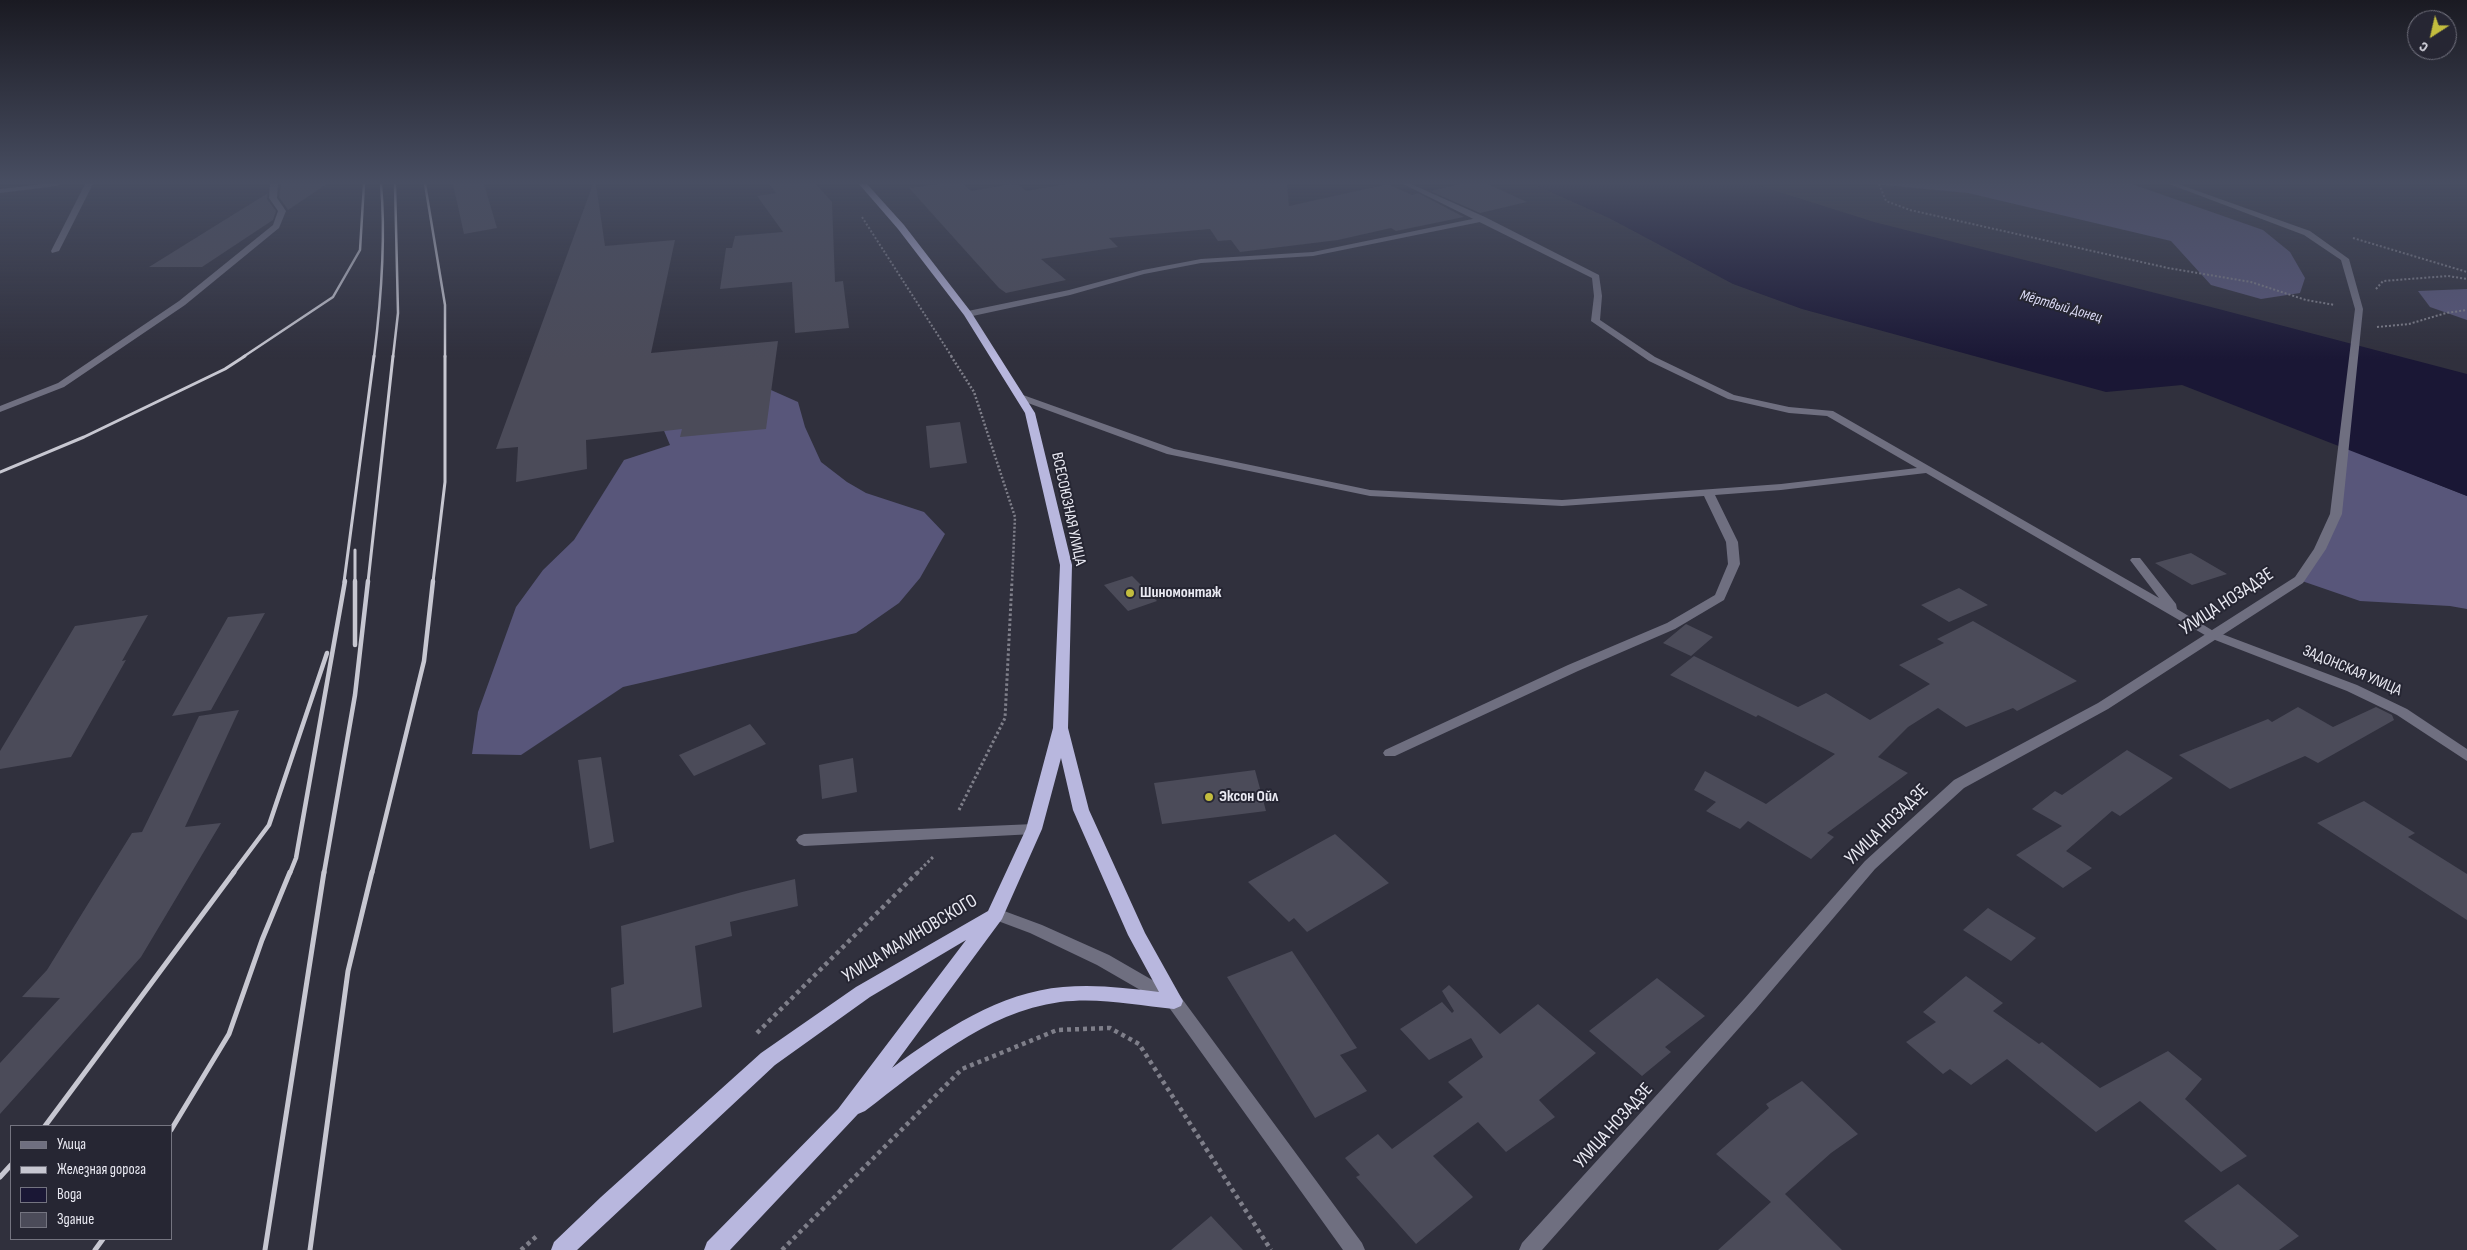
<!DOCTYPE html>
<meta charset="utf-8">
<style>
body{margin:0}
#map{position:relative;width:2467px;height:1250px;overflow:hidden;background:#30303d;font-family:"Sofia Sans Condensed",sans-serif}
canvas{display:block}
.legend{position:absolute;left:10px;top:1125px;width:162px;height:115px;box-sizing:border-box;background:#262633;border:1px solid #747480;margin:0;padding:6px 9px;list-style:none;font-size:15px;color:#eaeaf3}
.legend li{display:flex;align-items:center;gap:10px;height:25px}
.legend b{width:25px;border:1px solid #747480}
.north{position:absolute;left:2407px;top:10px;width:50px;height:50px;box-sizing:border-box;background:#262633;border:1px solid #747480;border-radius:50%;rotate:215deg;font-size:14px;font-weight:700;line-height:20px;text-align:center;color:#eaeaf3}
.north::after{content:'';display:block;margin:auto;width:18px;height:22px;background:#c3bd3e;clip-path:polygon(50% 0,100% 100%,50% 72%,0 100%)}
</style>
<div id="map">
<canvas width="2467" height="1250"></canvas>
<ul class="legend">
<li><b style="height:6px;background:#6f6f80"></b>Улица</li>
<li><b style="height:6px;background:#c7c7d1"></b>Железная дорога</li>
<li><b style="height:14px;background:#1a1735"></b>Вода</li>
<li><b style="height:14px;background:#4b4b59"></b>Здание</li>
</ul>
<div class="north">С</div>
</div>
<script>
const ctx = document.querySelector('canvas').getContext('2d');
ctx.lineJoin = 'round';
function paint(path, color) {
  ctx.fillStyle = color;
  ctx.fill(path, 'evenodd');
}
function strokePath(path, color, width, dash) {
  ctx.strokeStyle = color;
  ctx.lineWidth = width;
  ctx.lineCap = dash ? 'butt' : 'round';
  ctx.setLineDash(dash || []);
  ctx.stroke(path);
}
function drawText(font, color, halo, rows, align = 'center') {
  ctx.font = font + ' "Sofia Sans Condensed",sans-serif';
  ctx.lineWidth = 4;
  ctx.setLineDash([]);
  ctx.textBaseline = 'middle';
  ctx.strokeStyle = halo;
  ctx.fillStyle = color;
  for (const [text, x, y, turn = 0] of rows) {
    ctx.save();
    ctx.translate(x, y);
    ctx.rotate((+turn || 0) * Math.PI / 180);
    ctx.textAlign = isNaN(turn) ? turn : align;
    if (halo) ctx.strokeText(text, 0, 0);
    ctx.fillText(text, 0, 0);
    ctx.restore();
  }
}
const forest = new Path2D(`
 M1872 184H2132L2263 230 2290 252 2305 278 2300 293 2261 299 2211 285 2171 241 1968 193Z
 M2467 289V320L2430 307 2418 291Z
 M744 378 798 402 805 427 821 462 847 482 866 493 924 512 945 534 920 578 899 603 856 633 623 687 521 755 472 754 478 712 516 607 543 570 574 540 624 460 670 445 654 407Z
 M2344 447 2467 496V609L2450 606 2360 601 2299 580 2336 514Z`);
const water = new Path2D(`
 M1533 184H1754L1874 222 2211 307 2467 374V496L2182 385 2106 392 1802 309 1733 284 1609 218Z`);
const building = new Path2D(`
 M281 184H327L288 210 279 197Z
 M453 184H484L497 228 464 234Z
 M593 184H596L605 246 675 240 651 353 778 341 766 429 680 437 682 429 586 440 587 469 516 482 518 447 496 449Z
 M769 184H816L832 202 835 282 843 281 849 328 795 333 792 282 720 289 726 248H732L735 236 783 232 757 196 776 193Z
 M938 184H964L971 191 1011 184 1019 185 1026 191 1065 184H1287L1289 206 1388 184 1412 195 1418 193 1464 217 1396 231 1391 228 1338 240 1240 252 1231 240 1218 241 1210 229 1109 238 1118 247 1041 259 1066 280 1006 293 999 288 909 188Z
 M1460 184H1488L1527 202 1480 213 1430 191Z
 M268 193 267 199 276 211 273 220 202 267H149Z
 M960 422 967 463 930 468 926 426Z
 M2191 553 2227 574 2192 585 2155 563Z
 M1132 576 1157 601 1128 611 1104 585Z
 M1959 588 1988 605 1949 622 1921 605Z
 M265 613 211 710 172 716 228 617Z
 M148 615 122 661 126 660 71 757 0 769V751L75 626Z
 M1973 621 2077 681 2017 711 2013 708 1966 727 1938 708 1908 727 1878 757 1908 773 1827 833 1834 837 1811 859 1748 821 1740 829 1706 811 1716 802 1694 790 1705 771 1766 804 1835 754 1758 715 1756 717 1670 675 1694 656 1798 707 1826 693 1870 720 1930 684 1899 665 1944 643 1937 639Z
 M1686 624 1713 637 1691 656 1663 643Z
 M2298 707 2333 727 2376 707 2392 715 2394 720 2318 763 2305 756 2230 789 2179 755 2268 719 2272 722Z
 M239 710 185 827 221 823 141 957 0 1114V1063L60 998 22 997 47 970 132 833 142 832 199 716Z
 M750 724 766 744 694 776 679 755Z
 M2127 750 2173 778 2120 816 2112 811 2066 851 2092 868 2063 888 2016 855 2062 826 2032 809 2055 791 2062 795Z
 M601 757 614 842 590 849 578 760Z
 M853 758 857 792 822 799 819 765Z
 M1255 770 1266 811 1162 824 1154 783Z
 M2364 801 2415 833 2408 837 2467 874V920L2317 823Z
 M1335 834 1389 883 1307 932 1294 918 1289 922 1248 882Z
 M795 879 798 906 730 922 732 936 695 946 702 1007 613 1033 611 988 624 984 621 926 742 892Z
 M1988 908 2036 938 2011 961 1963 930Z
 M1292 951 1357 1048 1340 1055 1367 1091 1315 1118 1227 977Z
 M1966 976 2003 1003 1993 1011 2039 1044 2042 1042 2100 1088 2168 1051 2202 1079 2185 1099 2247 1156 2221 1172 2140 1101 2096 1132 2007 1059 1971 1085 1950 1069 1943 1074 1906 1042 1936 1022 1923 1012Z
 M1657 978 1705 1016 1665 1047 1671 1052 1642 1076 1589 1031Z
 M1449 985 1500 1034 1538 1004 1596 1053 1539 1100 1555 1117 1506 1152 1478 1122 1433 1156 1473 1197 1416 1244 1356 1177 1360 1175 1345 1158 1378 1134 1392 1149 1463 1097 1448 1082 1483 1057 1471 1038 1429 1060 1400 1029 1442 1002 1452 1013 1454 1011 1442 991Z
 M1802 1081 1858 1134 1831 1153 1785 1194 1842 1250H1718L1771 1202 1716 1154 1769 1108 1766 1104Z
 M2238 1184 2299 1236 2279 1250H2217L2184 1221Z
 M1211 1216 1243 1250H1171Z`);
const pathFar3 = new Path2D(`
 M1879 184 1886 201 1910 210 2168 268 2251 282 2306 300 2335 305
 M862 217 952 357
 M2353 238 2467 272
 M2376 289 2383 281 2448 276 2467 279
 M2377 327 2409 324 2446 313 2467 310`);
const pathFar2 = new Path2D(`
 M951 356 974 392 1015 517 1012 582`);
const pathFar1 = new Path2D(`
 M959 810 1005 718 1012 581
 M917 873 933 857`);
const path = new Path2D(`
 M757 1033 918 872
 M521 1250 538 1235
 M782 1250 962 1069 1057 1030 1110 1028 1139 1044 1271 1250`);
const service = new Path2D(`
 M42 184H61L57 186 0 193V189Z
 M85 184H93L59 251 52 253 51 251Z
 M270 184H278L277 198 286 211 279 228 185 305 64 387 0 412V406L58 383 179 301 273 225 278 211 269 198Z
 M1403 184H1411L1485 217 1599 275 1602 296 1600 320 1655 357 1734 395 1789 407 1833 411 2159 598 2130 560 2132 558H2140L2176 604 2177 609 2220 635 2214 639 2210 638 1926 473 1781 490 1715 495 1738 542 1740 564 1724 600 1675 629 1578 671 1395 756H1385L1383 753 1385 750 1568 665 1667 623 1715 595 1728 564 1726 542 1704 496 1562 506 1370 496 1167 454 1017 399V395H1023L1174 449 1370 490 1562 500 1781 484 1917 468 1827 416 1789 413 1728 399 1649 361 1591 321 1594 296 1592 278Z
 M1034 824 1039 825 1041 829 1039 833 1034 834 804 846 799 844 796 840 799 836 804 834Z`);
const minor = new Path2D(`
 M1482 217H1485V221L1313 256 1201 263 1144 274 1070 295 968 317 964 314 968 311 1069 290 1143 270 1201 259 1313 252Z
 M2214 631 2357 685 2407 709 2467 749V761L2397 715 2347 691 2210 638 2208 635Z`);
const tertiary = new Path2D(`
 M2169 184H2178L2310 231 2349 259 2363 309 2342 514 2326 549 2303 583 2108 709 1964 788 1875 869 1756 1009 1542 1250H1519L1522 1243 1744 999 1865 861 1954 780 2098 703 2295 577 2314 549 2330 514 2355 309 2341 260 2304 235Z
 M996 908 1042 925 1109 955 1180 996 1362 1243 1365 1250H1343L1168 1006 1097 965 1030 933 990 918 988 914 990 910Z`);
const trunk = new Path2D(`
 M859 184H867L904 225 971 312 1035 413 1072 565 1068 728 1089 810 1145 933 1183 1001 1181 1006 1174 1009C1136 1005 1098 997 1060 1002 985 1012 923 1067 865 1111L858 1114 730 1250H704L707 1242 838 1109 966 940 870 997 775 1065 577 1250H551L554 1242 601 1197 761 1053 856 987 988 911 1026 829 1053 728 1060 565 1025 413 964 315 898 229ZM1061 758 1073 810 1128 935 1159 992C1127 988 1095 984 1063 987 1000 992 942 1031 892 1068L1002 919 1042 829Z`);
const railFar3 = new Path2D(`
 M425 184 445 305V357
 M243 357 333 297 360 250 364 184
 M374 357C381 301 386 241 381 184
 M393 357 398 313 395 184`);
const railFar2 = new Path2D(`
 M0 472 84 437 225 369 245 356
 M355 550V582
 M344 582 374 356
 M368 582 393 356
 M433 582 445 482V356`);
const railFar1 = new Path2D(`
 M355 581V645
 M233 873 269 825 327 653
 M290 873 296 858 345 581
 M324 873 355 695 368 581
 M372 873 424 661 433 581`);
const rail = new Path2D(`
 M45 1126 234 872
 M171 1130 229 1034 262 940 290 872
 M0 1177 11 1165
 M95 1250 103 1239
 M265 1250 324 872
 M310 1250 348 971 372 872`);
const markers = [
 [1130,593,5,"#c3bd3e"],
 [1209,797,5,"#c3bd3e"]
];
const farWaternames = [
 ["Мёртвый Донец",2061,307,16]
];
const streetNames = [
 ["ВСЕСОЮЗНАЯ УЛИЦА",1068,509,78],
 ["ЗАДОНСКАЯ УЛИЦА",2352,671,23]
];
const poiNames = [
 ["Шиномонтаж",1140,593],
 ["Эксон Ойл",1219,797]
];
const nearStreetnames = [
 ["УЛИЦА НОЗАДЗЕ",2227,602,-33],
 ["УЛИЦА НОЗАДЗЕ",1887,825,-44],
 ["УЛИЦА МАЛИНОВСКОГО",910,939,-31],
 ["УЛИЦА НОЗАДЗЕ",1614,1126,-48]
];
paint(forest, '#58567a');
paint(water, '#1a1735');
paint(building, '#4b4b59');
strokePath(pathFar3, '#7f7f8a', 2, [2, 2]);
strokePath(pathFar2, '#7f7f8a', 2.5, [2, 2]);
strokePath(pathFar1, '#7f7f8a', 3, [2.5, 2.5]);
strokePath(path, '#7f7f8a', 4.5, [4, 4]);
paint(service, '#6f6f80');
paint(minor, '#6f6f80');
paint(tertiary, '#6f6f80');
paint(trunk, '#b8b7de');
strokePath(railFar3, '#c7c7d1', 2.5);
strokePath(railFar2, '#c7c7d1', 3);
strokePath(railFar1, '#c7c7d1', 4.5);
strokePath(rail, '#c7c7d1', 5);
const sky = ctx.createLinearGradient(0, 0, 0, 359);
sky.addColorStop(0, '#1a1a22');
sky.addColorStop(0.51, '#484e62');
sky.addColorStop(1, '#484e6200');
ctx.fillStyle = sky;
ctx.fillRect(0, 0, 2467, 359);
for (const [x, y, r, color] of markers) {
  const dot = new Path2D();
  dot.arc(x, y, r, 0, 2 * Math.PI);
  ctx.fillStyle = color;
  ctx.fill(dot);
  strokePath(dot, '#262633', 2);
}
drawText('italic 15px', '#dbdaf4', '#262633', farWaternames);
drawText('16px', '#eaeaf3', '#262633', streetNames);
drawText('bold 16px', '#eaeaf3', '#262633', poiNames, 'left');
drawText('19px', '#eaeaf3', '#262633', nearStreetnames);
</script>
